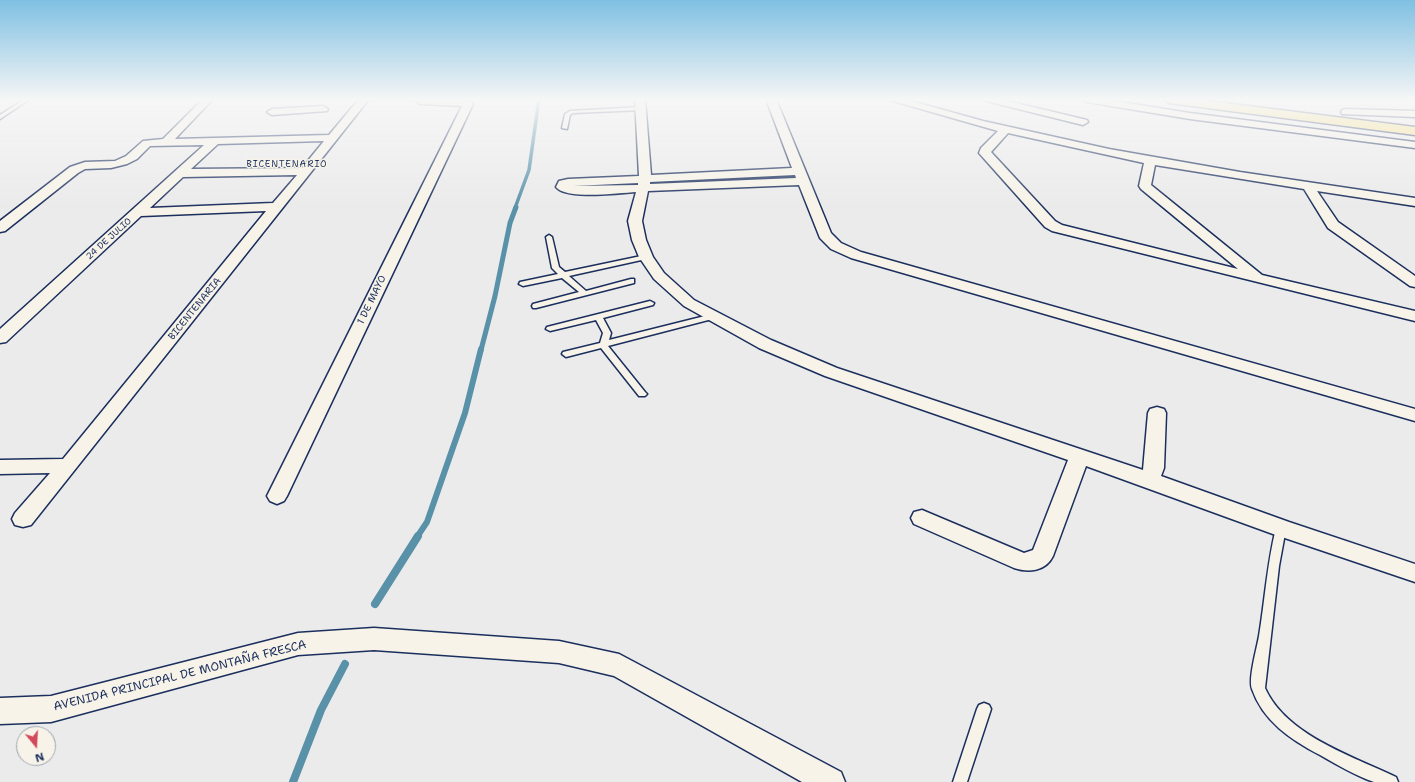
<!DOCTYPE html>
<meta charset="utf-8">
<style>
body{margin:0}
#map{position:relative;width:1415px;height:782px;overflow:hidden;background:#ebebec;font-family:"Shantell Sans",sans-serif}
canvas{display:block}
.north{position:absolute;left:16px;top:726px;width:40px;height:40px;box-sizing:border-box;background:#f7f3e8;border:1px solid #9fa5b1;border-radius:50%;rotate:162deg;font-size:11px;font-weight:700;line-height:16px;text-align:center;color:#1b2f5e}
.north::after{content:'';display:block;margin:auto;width:14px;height:18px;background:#d1495b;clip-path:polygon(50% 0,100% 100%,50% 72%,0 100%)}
</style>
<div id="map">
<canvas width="1415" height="782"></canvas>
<div class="north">N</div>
</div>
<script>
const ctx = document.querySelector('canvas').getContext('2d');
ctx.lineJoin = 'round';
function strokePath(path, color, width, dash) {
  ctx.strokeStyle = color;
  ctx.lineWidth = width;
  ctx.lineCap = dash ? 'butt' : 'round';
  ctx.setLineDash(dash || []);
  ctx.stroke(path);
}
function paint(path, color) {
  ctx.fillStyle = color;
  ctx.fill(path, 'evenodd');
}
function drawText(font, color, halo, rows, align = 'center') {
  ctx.font = font + ' "Shantell Sans",sans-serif';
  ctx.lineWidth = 3;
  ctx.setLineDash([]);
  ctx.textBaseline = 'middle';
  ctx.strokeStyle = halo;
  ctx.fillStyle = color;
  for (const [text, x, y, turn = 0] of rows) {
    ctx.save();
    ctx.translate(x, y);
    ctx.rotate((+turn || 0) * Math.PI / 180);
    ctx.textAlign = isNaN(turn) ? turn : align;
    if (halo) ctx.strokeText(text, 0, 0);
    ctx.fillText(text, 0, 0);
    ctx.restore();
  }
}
const streamFar3 = new Path2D(`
 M515 208 529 170 539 99`);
const streamFar2 = new Path2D(`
 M481 350 495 296 510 223 516 207`);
const streamFar1 = new Path2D(`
 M417 537 427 522 465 413 481 349`);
const stream = new Path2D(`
 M375 604 418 536
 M293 782 321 710 345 664`);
const lane = new Path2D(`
 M25 99H30L0 119V115Z
 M640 107 642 108V110L573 113 570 115 567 129 562 128 565 114 570 111Z
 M549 235 552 237 559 267 565 272 646 255 650 257 646 259 569 276 586 291 631 279H634V283L536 308H533L532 306 533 304 579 292 562 278 523 286 519 284 520 282 558 274 552 268 546 237Z
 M650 301 654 303 653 305 603 318 611 333 609 340 713 314 717 316 716 318 608 346 645 392 647 394 645 396H639L601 348 566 357 562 354 563 352 600 343 603 333 596 320 550 331 546 329 547 327Z
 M1281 524 1285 525 1286 528 1279 566 1265 688C1286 735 1352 756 1396 777L1398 782C1391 782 1381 782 1374 782 1356 776 1336 764 1320 755 1291 740 1263 721 1252 689 1248 679 1257 648 1259 636 1265 600 1267 564 1276 528L1277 525Z
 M984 703 989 705 991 709 967 782H953L977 709 979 705Z`);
const street = new Path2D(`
 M203 99H213L175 139 329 135 359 99H369L31 525 23 527 15 525 12 519 15 513 50 473 0 474V460L63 459 266 211 141 216 6 342 0 343V329L204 145 150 146 137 159 127 164 111 168 85 169 78 173 5 231 0 232V221L70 167 85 162 115 161 126 156 143 141 163 139ZM324 141 302 168 191 169 218 144ZM297 175 273 203 150 208 183 177Z
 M415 99H457L472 102 473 104 287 496 284 501 277 504 270 501 267 496 462 106 421 104 418 103Z
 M635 99H645L651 175 792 168 766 99H776L831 233 841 243 861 252 1415 409V421L851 258 831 249 820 238 799 185 648 191 642 221 646 240 653 257 664 273 694 300 771 340 837 368 1143 470 1148 413 1150 409 1157 407 1164 409 1166 413 1164 468 1161 476 1289 522 1415 564V582L1273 534 1086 466 1053 556C1046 571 1029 573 1014 568L914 524 911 518 914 512 922 510 1024 553 1033 550 1068 460 825 376 759 348 684 306 654 279 639 257 632 240 628 221 636 192C620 193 565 200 556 187L559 181 568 179 639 176ZM795 175 796 178 650 184V182ZM638 183V185L573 186Z
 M891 99H904L983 121 1109 149 1240 172 1415 198V206L1317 191 1338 222 1415 276V287L1410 286 1328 228 1304 189 1155 165 1151 185 1262 275 1415 311V321L1052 231 1045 227 979 153 981 148 998 131 893 101ZM1008 133 1144 163 1139 186 1141 189 1238 269 1062 225 1055 221 991 152Z
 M984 99H999L1087 120 1088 122 1083 125 986 101Z
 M1082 99H1102L1190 113 1415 142V148L1190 119 1087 102Z
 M323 106 328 109 327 111 272 115 267 112 272 109Z
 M1346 109 1415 111V117L1342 114 1341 112 1342 110Z
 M374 628 559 641 619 654 841 772 845 782H802L614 676 559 663 374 650 298 655 51 722 0 724V698L51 696 298 633Z`);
const primary = new Path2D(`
 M1163 99H1193L1415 127V135L1169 103Z`);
const farNeighbourhoodnames = [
 ["BICENTENARIO",287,165]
];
const farStreetnames = [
 ["24 DE JULIO",109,239,-42]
];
const streetNames = [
 ["1 DE MAYO",372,300,-64],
 ["BICENTENARIA",195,309,-51]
];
const nearStreetnames = [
 ["AVENIDA PRINCIPAL DE MONTAÑA FRESCA",180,676,-14]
];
strokePath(streamFar3, '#5991a8', 3.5);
strokePath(streamFar2, '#5991a8', 5);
strokePath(streamFar1, '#5991a8', 6);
strokePath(stream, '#5991a8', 8);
strokePath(lane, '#1b2f5e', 3);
strokePath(street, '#1b2f5e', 3);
strokePath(primary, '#1b2f5e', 3);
paint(lane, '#f7f3e8');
paint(street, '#f7f3e8');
paint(primary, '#fae180');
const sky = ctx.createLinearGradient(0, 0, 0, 208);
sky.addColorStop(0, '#7fc0e2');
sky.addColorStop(0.48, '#f6f6f6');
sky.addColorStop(1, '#f6f6f600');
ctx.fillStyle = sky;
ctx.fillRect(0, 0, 1415, 208);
ctx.letterSpacing = '1px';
drawText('9px', '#1b2f5e', '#f7f3e8', farNeighbourhoodnames);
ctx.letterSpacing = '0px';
drawText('9px', '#1b2f5e', '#f7f3e8', farStreetnames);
drawText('10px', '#1b2f5e', '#f7f3e8', streetNames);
drawText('12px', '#1b2f5e', '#f7f3e8', nearStreetnames);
</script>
